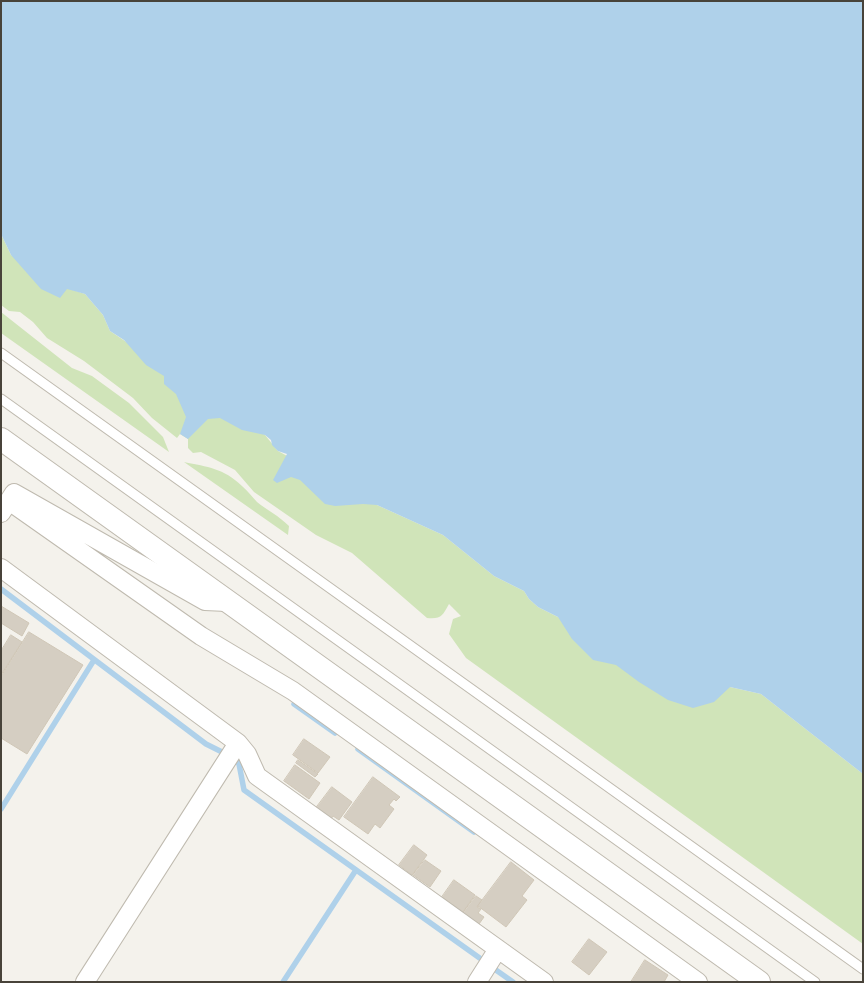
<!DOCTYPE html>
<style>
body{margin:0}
#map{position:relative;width:864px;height:983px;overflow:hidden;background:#f4f2ec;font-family:"PT Sans",sans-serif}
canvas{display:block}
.frame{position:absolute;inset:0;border:2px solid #48433a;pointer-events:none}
</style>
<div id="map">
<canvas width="864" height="983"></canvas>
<div class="frame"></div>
</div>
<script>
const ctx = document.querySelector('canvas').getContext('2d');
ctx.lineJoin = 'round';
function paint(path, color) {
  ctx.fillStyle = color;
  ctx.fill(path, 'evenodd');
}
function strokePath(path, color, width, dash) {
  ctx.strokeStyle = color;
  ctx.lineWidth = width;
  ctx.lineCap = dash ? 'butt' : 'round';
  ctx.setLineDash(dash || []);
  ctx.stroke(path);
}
const green = new Path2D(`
 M1 234 11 255 67 288 85 294 103 315 110 331 265 435 278 451 377 505 443 535 494 576 524 591 529 599 538 607 558 617 730 687 761 694 863 774V944L466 658 449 634 453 619 461 616 449 604C442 616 442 619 427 618L352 553 316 535 254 492 235 470 201 452 193 453 188 448V439L180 434 177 438 152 418 133 398 84 361 47 338 33 322 20 312 9 311 1 305Z
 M1 312 72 368 92 376 129 403 163 437 169 452 1 333Z
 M184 462C208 467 223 468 242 486 248 491 252 497 257 502 267 510 279 516 289 526L288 535Z`);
const water = new Path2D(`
 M1 1H863V774L761 694 730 687 714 702 693 708 668 700 639 682 616 665 593 660 572 639 558 617 538 607 529 599 524 591 494 576 443 535 377 505 363 504 335 506 325 504 300 480 291 477 277 483 273 480 287 454 278 451 272 445 271 440 265 435 242 430 220 418 208 419 188 439 180 434 186 417 176 394 164 384V376L146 365 124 340 110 331 103 315 85 294 67 289 60 298 41 289 11 255 1 234Z`);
const stream = new Path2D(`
 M1 589 206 744 224 753
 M294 704 335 733
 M358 749 474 832
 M234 758 239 764 244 790 481 959
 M1 809 94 660
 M493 968 513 982
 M283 982 356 870`);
const building = new Path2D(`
 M1 606 29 623 22 636 1 623Z
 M29 632 83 665 27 754 1 738V677Z
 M11 635 22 642 1 675V651Z
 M304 739 330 757 318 773 293 755Z
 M298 760 318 774 315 777 296 763Z
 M295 765 320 783 309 799 284 781Z
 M373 777 400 797 396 801 394 799 389 805 394 809 380 828 375 824 368 834 344 817Z
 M332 787 352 802 339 820 333 816 331 819 316 808Z
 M414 845 427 855 412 875 399 865Z
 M425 860 441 871 430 887 413 875Z
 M511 862 534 880 522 896 527 900 506 927 478 906Z
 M454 880 475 895 463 912 442 897Z
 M476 896 482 900 477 907 481 909 478 913 484 917 479 924 463 913Z
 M589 939 607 952 589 975 572 962Z
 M645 960 668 975 664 982H631Z`);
const service = new Path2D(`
 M1 353 863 969
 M1 399 815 982`);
const minor = new Path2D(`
 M9 501 201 636 293 691 698 982
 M1 513 14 493 205 601 227 602
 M1 568 238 743 247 754 257 776 544 982
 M85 982 238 743
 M477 982 498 949`);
const tertiary = new Path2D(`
 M1 439 759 982`);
paint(green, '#d0e4b9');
paint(water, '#afd1ea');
strokePath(stream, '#afd1ea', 5.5);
paint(building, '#d5cec2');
strokePath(building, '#cfc6b6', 1);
strokePath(service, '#bfbaaf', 11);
strokePath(minor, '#bfbaaf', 20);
strokePath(tertiary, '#bfbaaf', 24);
strokePath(service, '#fff', 9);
strokePath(minor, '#fff', 18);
strokePath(tertiary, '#fff', 22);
</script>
